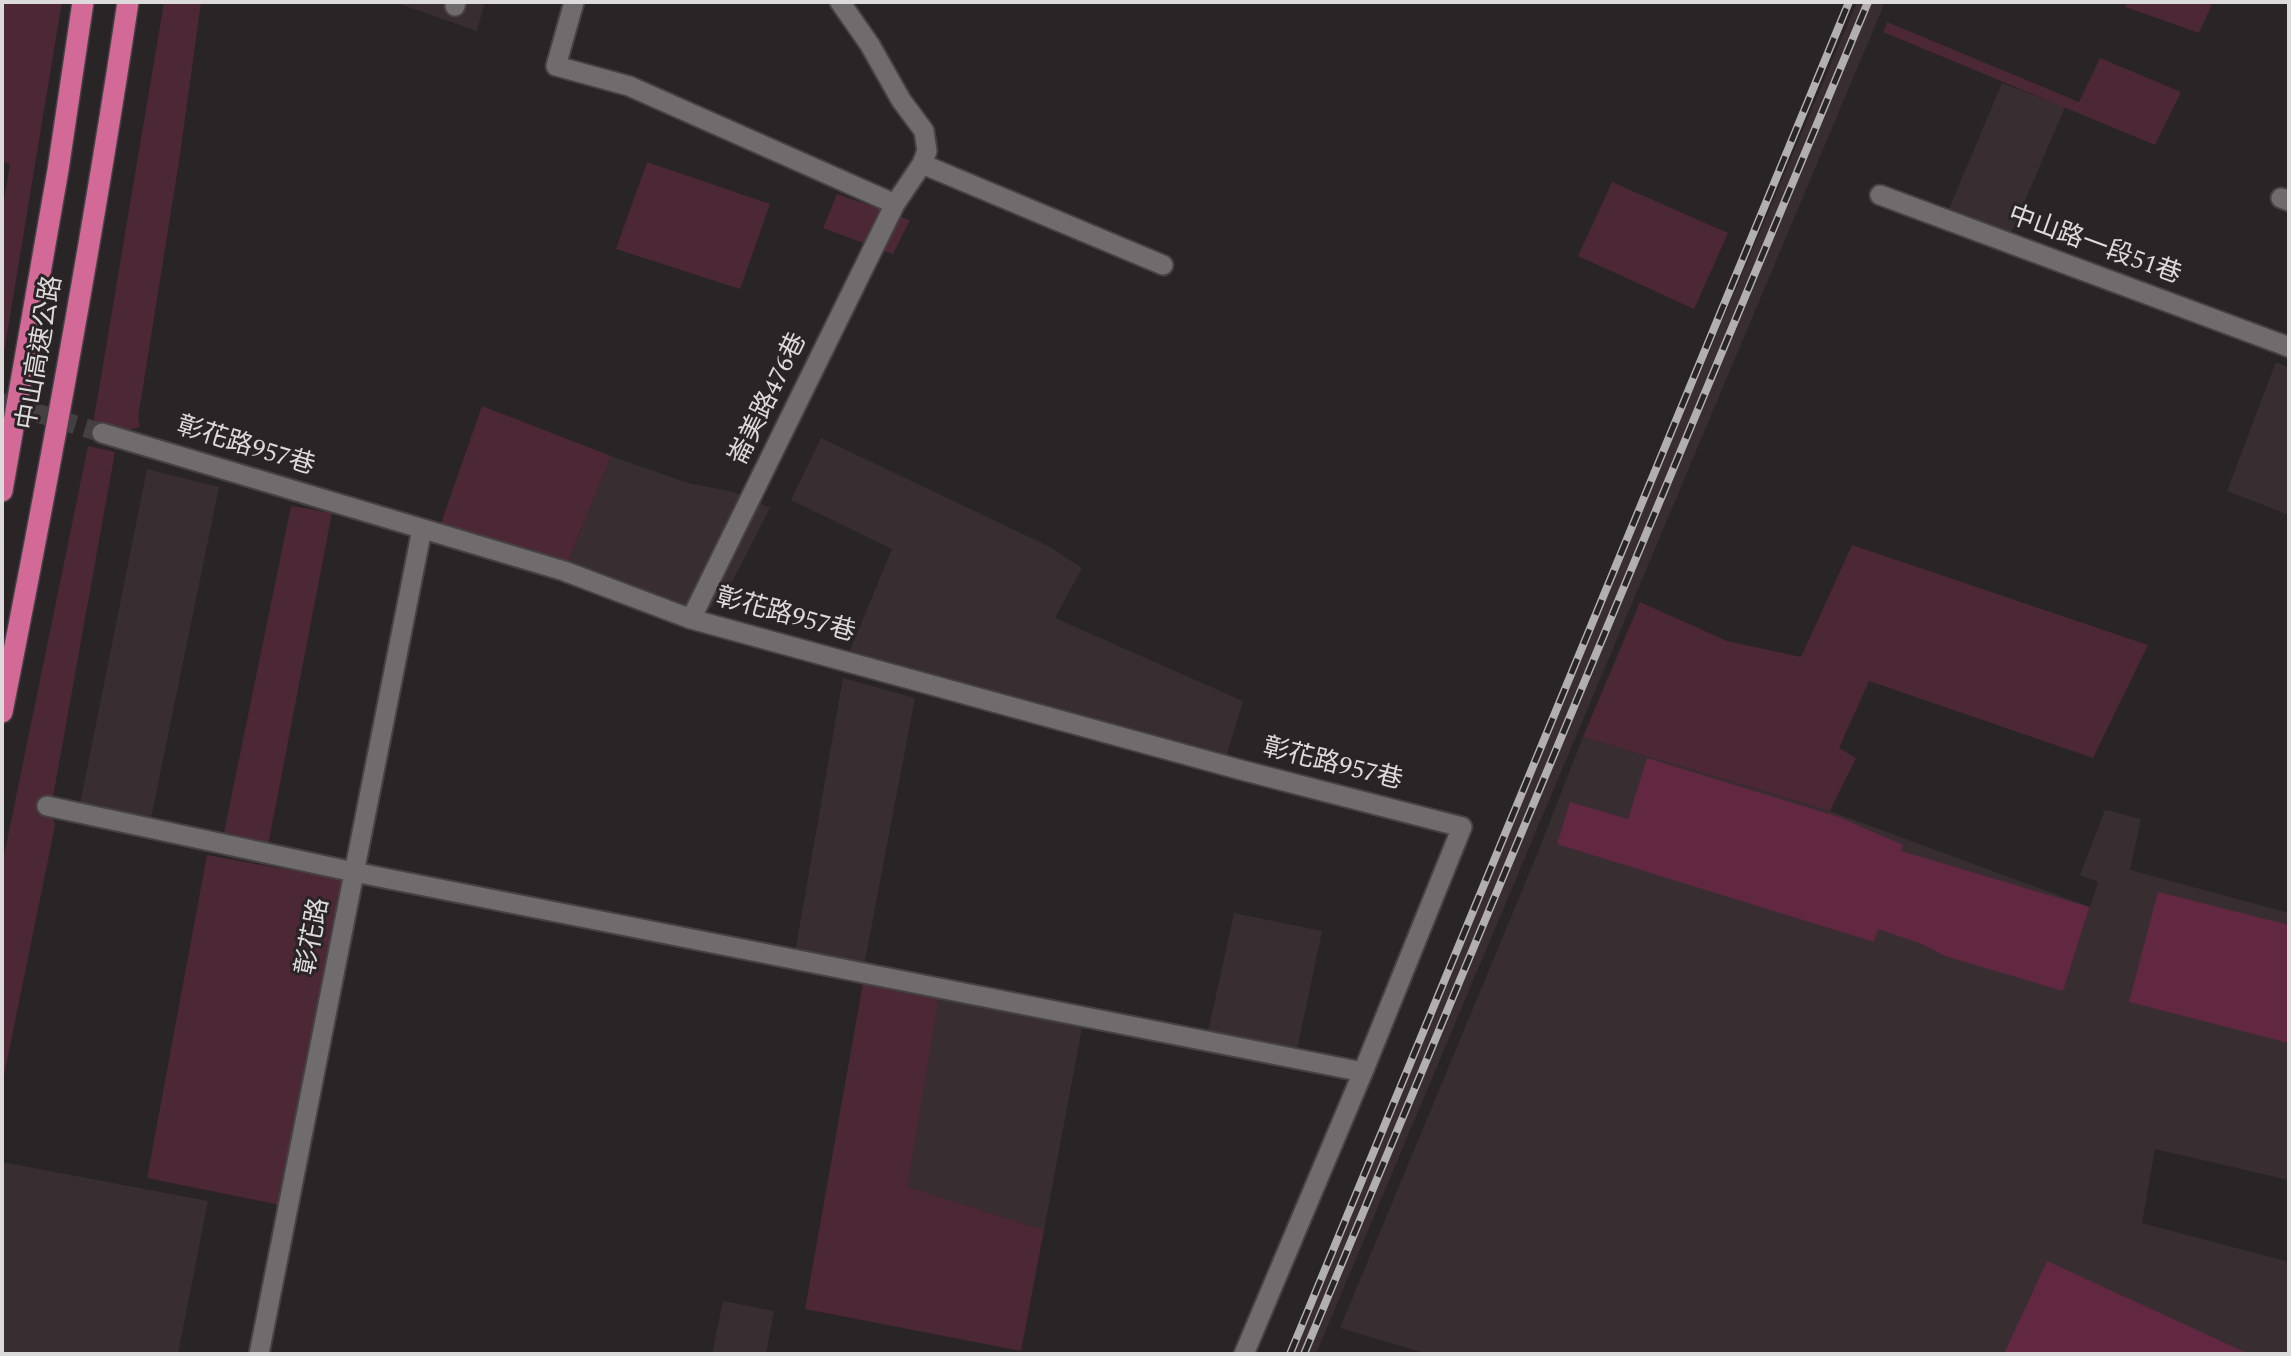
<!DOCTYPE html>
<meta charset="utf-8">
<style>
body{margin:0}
#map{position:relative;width:2291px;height:1356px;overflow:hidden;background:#292426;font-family:Spectral,serif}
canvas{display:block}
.frame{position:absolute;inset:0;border:4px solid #dddadb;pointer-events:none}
</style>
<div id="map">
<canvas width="2291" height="1356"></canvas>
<div class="frame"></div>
</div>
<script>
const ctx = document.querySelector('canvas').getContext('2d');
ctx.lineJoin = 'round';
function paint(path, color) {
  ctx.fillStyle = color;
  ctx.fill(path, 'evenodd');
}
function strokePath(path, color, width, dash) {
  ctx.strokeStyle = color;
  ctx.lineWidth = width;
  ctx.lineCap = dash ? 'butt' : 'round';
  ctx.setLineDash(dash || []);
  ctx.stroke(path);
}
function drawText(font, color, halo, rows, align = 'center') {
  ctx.font = font + ' Spectral,"Noto Sans TC",serif';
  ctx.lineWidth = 6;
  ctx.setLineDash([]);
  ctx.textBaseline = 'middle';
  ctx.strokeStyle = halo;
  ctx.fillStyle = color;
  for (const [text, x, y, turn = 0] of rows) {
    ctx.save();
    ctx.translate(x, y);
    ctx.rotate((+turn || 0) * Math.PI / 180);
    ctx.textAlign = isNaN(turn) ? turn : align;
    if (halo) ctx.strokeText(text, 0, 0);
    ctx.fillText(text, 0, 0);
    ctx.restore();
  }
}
const built = new Path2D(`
 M394 2H485L477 31Z
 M1857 2H1885L1316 1354H1286Z
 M2002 83 2065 107 2006 245 1944 221Z
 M2276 362 2289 368V515L2227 491Z
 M821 438 1048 546 1082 568 1055 618 1243 701 1224 763 846 660 892 549 791 500Z
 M611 456 688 483 734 492 770 508 730 586 704 615 567 564Z
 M147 469 219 487 149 828 78 814Z
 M843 678 915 698 863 971 794 958Z
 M1583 737 1830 811 2090 907 2098 882 2080 875 2105 810 2141 819 2130 870 2289 913V1180L2155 1149 2142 1223 2289 1262V1354H1428L1340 1328 1536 857Z
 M1234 913 1322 931 1295 1059 1206 1041Z
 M939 997 1082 1028 1044 1230 906 1187Z
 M2 1162 208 1201 178 1354H2Z
 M723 1301 774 1311 766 1354H712Z`);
const green = new Path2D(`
 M2 2H62L2 364V213L10 164 2 161Z
 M164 2H201L180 155 138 418 140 427 124 431 92 430Z
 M2128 2H2213L2199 33 2125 7Z
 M1887 22 2079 102 2100 58 2181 92 2155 145 1883 32Z
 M647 162 770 204 740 289 616 249Z
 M1612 182 1728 233 1694 309 1578 256Z
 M837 194 910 220 893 254 823 228Z
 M482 406 611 456 567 564 441 523Z
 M88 446 115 452 51 808 55 826 2 1085V865Z
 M291 506 332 513 267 851 222 842Z
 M1852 545 2148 645 2093 758 1869 681 1839 748 1856 758 1830 811 1583 737 1640 602 1727 641 1801 657Z
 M207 855 339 879 347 889 285 1206 147 1178Z
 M863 983 939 997 907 1187 1044 1230 1021 1351 805 1309Z`);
const building = new Path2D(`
 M1647 758 1839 817 1903 845 1901 851 2089 907 2063 991 1945 956 1922 944 1878 929 1874 942 1557 844 1570 802 1628 819Z
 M2158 892 2289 925V1043L2129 1002Z
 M2047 1261 2249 1354H2004Z`);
const minorTunnel = new Path2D(`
 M2 402 102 433`);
const minor = new Path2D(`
 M574 2 556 66 629 86 895 204
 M455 6 456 2
 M922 164 1163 265
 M1880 195 2289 347
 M2281 198 2289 201
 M102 433 564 571 691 619 1245 771 1462 827 1363 1072 1244 1354
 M691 619 895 204 922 164 927 151 924 131 901 100 870 45 840 2
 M47 806 354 872 1363 1072
 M259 1354 422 529`);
const highway = new Path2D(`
 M2 491 58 170 83 2
 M2 712C49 476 92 240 128 2`);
const rail = new Path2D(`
 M1290 1354 1849 2
 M1304 1354 1868 2`);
const streetNames = [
 ["中山路一段51巷",2094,247,20],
 ["中山高速公路",42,353,-80],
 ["崙美路476巷",770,400,-64],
 ["彰花路957巷",245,448,17],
 ["彰花路957巷",785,617,15],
 ["彰花路957巷",1332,766,14],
 ["彰花路",315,937,-79]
];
paint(built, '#382e31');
paint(green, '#4c2736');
paint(building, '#622741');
strokePath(minorTunnel, '#443f41', 19, [19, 10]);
strokePath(minor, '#464244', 23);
strokePath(highway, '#464244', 24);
strokePath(minor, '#706b6d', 19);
strokePath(highway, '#d26996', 21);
strokePath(rail, '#b2afb0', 8);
strokePath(rail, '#292426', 5, [16]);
drawText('26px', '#dddadb', '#292426', streetNames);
</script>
